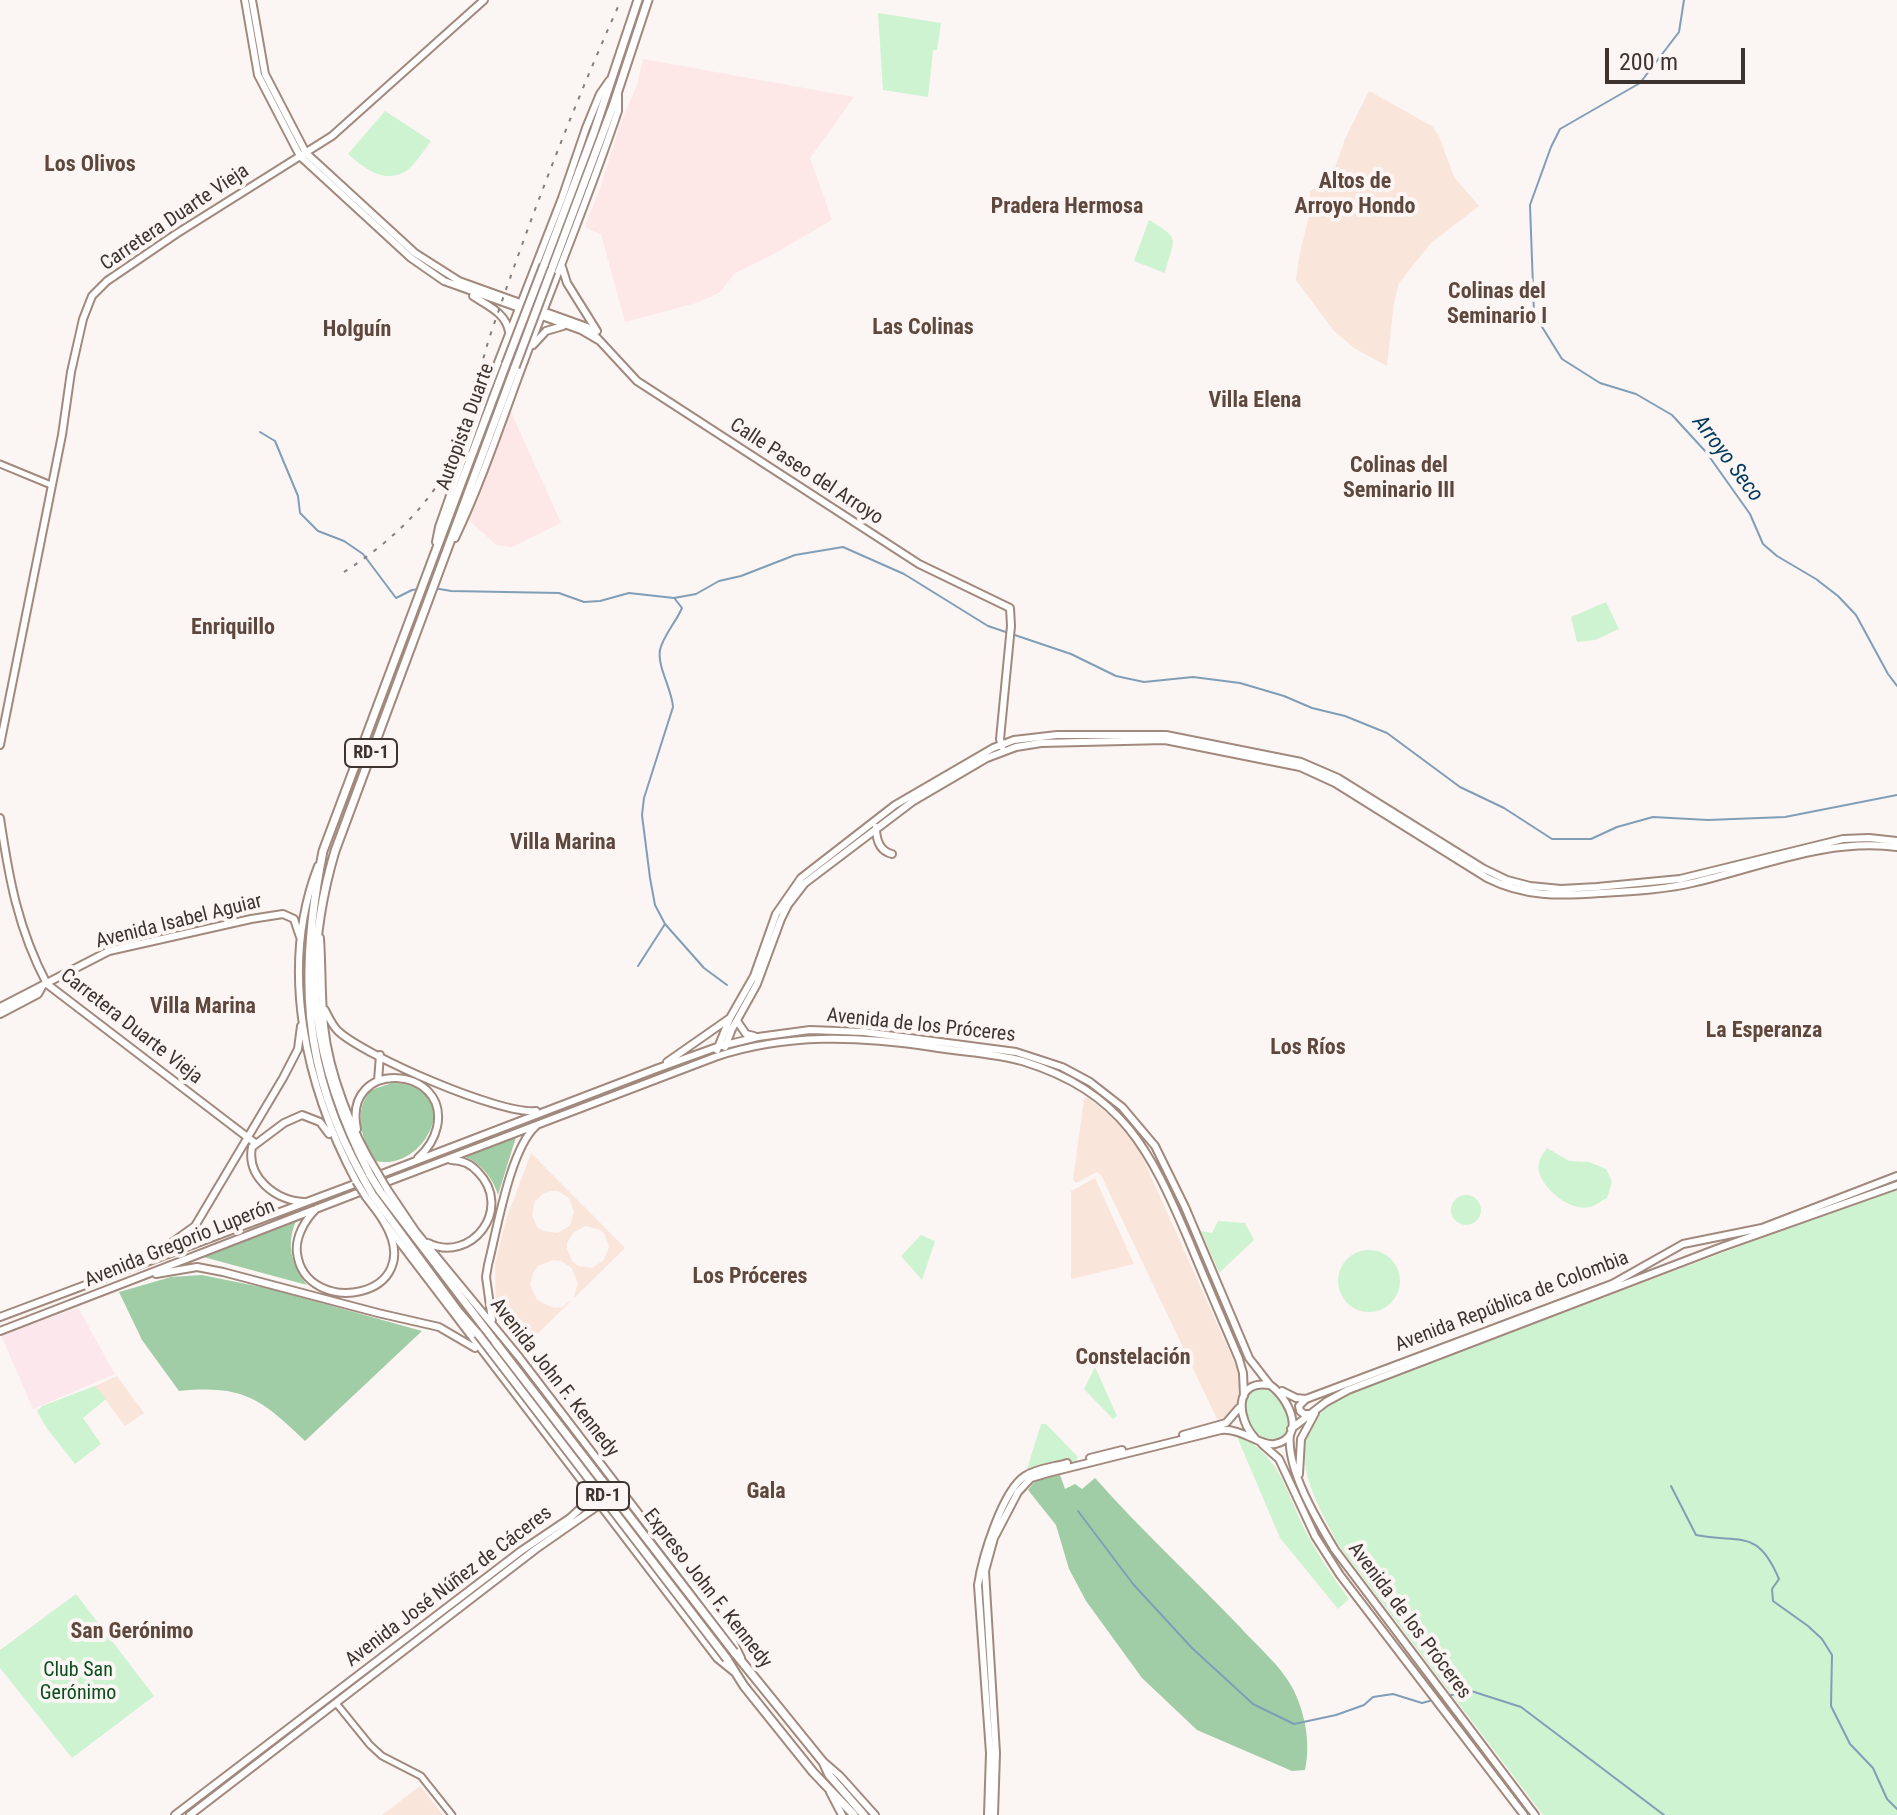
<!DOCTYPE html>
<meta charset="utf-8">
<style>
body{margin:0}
#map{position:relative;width:1897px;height:1815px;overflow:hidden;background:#fbf5f3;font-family:"Roboto Condensed",sans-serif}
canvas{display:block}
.scale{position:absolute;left:1605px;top:48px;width:140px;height:36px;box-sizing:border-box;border:4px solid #3e342f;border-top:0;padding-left:10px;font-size:24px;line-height:28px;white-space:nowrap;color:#3e342f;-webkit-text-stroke:6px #fbf5f3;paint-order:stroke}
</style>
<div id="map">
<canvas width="1897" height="1815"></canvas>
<div class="scale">200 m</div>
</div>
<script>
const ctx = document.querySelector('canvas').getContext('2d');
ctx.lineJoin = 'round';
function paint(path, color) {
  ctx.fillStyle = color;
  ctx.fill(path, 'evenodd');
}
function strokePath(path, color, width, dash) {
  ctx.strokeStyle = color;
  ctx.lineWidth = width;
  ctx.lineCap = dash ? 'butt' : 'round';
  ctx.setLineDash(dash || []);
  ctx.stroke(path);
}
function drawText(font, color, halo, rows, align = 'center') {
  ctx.font = font + ' "Roboto Condensed",sans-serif';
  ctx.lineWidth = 8;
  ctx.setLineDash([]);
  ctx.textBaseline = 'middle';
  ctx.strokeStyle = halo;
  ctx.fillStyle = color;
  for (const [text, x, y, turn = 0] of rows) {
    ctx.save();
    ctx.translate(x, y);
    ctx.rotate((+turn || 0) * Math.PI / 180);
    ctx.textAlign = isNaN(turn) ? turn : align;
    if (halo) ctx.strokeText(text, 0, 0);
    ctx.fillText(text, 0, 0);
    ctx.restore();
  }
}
const commercial = new Path2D(`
 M643 59 854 97 810 158 832 220 770 256 735 273 719 293 696 303 625 322 601 234 586 228V223L599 192 621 122 637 85Z
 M510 410 561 523 512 547 496 545 467 518Z`);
const built = new Path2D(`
 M1369 91 1432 126 1439 136 1454 177 1479 206 1431 243 1399 283 1394 302 1387 366 1354 348 1334 331 1296 280 1299 257 1310 212V192L1334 170 1345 139Z
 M1087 1097 1114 1119 1140 1152 1236 1366 1239 1378 1238 1399 1233 1412 1226 1420 1217 1419 1101 1175 1097 1172 1076 1183 1073 1180 1084 1099Z
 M531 1153 625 1248 521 1350 496 1314 495 1264 506 1220ZM551 1191H558L569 1198 574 1212 570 1226 557 1233 543 1231 537 1227 532 1215 535 1201 544 1193ZM586 1226 598 1229 604 1233 609 1247 604 1260 592 1268 578 1266 572 1261 567 1249V1243L574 1232ZM553 1260 561 1261 572 1268 578 1284 573 1299 562 1307 554 1308 537 1300 530 1285 533 1273 538 1266Z
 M1095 1178 1134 1264 1071 1279V1191Z
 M117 1376 144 1413 125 1426 95 1386Z
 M420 1786 443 1815H382Z`);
const medical = new Path2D(`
 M78 1308 115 1374 33 1409 1 1335Z`);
const green = new Path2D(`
 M878 13 941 23 937 50H933L928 97 883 90Z
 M385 111 431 141C424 150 415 165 406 171 384 185 363 167 348 154Z
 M1149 220C1182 240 1174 237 1165 273L1134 261Z
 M1606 602 1619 629 1595 640 1577 642 1571 617Z
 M1547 1148 1569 1161 1589 1162 1606 1169 1612 1182 1607 1198C1602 1200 1595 1206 1590 1207 1571 1212 1544 1190 1539 1172 1537 1162 1541 1156 1547 1148Z
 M1897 1187V1815H1543L1339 1546C1309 1489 1273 1427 1353 1392Z
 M1451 1210a15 15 0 1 1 30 0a15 15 0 1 1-30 0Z
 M1218 1221 1245 1223 1254 1240 1219 1273 1201 1231 1212 1233Z
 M921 1235 935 1241 922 1280 901 1256Z
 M1338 1281a31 31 0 1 1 62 0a31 31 0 1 1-62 0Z
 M1095 1367 1117 1416 1113 1419 1084 1389Z
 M95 1386 106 1399 83 1418 101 1444 75 1464 46 1427 37 1411 42 1406Z
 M1266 1387C1285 1396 1295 1416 1285 1436L1272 1443C1270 1442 1260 1440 1259 1439 1239 1426 1237 1387 1266 1387Z
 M1041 1424H1046L1078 1457 1076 1461 1031 1472 1027 1469Z
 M1240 1437C1281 1454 1289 1501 1308 1536 1320 1558 1334 1579 1349 1599L1338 1609 1280 1538 1238 1439Z
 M76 1594 154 1696 72 1758 0 1668V1650Z`);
const forest = new Path2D(`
 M392 1083C468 1084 427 1173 375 1161 361 1139 353 1111 371 1090Z
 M517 1134 498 1195C493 1178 480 1162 463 1156Z
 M297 1218C286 1244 290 1262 307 1285L196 1255Z
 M202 1275 271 1289 422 1331 305 1441C260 1398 243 1385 179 1391L142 1340 119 1292 171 1277Z
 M1060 1475 1065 1489 1075 1484 1082 1489 1095 1478C1141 1530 1192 1577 1240 1627 1257 1646 1280 1665 1292 1687 1305 1711 1311 1744 1305 1770L1292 1771 1197 1730 1142 1678 1086 1601 1069 1569 1056 1525 1028 1490 1036 1480Z`);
const stream = new Path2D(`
 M1684 0 1679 32 1640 83 1560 129 1551 147 1530 205 1534 314 1562 359 1600 383 1636 394 1672 415 1706 452 1750 514 1763 544 1777 556 1816 579 1838 596 1856 615 1888 674 1897 686
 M260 432 275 441 298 496 300 513 318 531 344 541 363 554 396 598 412 590 420 589
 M434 588 451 591 559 593 584 602 600 601 629 593 674 598 696 594 719 581 741 576 795 555 843 547 904 574 988 626 1071 654 1116 676 1144 682 1193 677 1240 683 1284 696 1312 708 1345 716 1387 733 1460 787 1504 808 1552 839H1591L1617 827 1653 817 1708 820 1785 817 1897 795
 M675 599 682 608C676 622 663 636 660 650 657 667 672 689 673 707L644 798 642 815 650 878 655 905 665 924 704 968 727 985
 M638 966 665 924
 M1671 1486 1696 1535C1740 1544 1757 1527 1779 1579L1772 1589 1773 1601 1808 1626 1822 1639 1832 1655 1831 1706 1850 1744 1873 1768 1887 1799 1897 1809
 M1078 1511 1133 1584 1192 1648 1253 1704 1294 1724 1336 1715 1364 1705 1373 1697 1393 1694 1422 1703 1433 1700
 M1439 1699 1468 1690 1521 1707 1664 1815`);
const minor = new Path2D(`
 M0 464 51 485
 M336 1703 370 1745 382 1756 421 1776 452 1815`);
const major = new Path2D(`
 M245 0 258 75 300 156 411 258 444 281 581 330 598 340
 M252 0 265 74 306 153 415 253 459 281 587 327 637 381 919 564 1010 608 1011 626 1000 739 1002 747
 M562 267 567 283 597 331
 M473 296C488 306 506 313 509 332
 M533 345 546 331 563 326
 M455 538C483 479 503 417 526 356 557 274 590 194 618 111V95
 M436 542 439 527 485 396 562 198 586 128 600 94 609 81
 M0 745 62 435 71 372 83 319 92 296 107 281 176 234 332 136 484 0
 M0 818C9 879 18 929 47 984L255 1143
 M876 827C876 839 879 851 892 854
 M318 866C278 969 306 1087 356 1181
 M320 938C322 967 321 997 324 1026 329 1073 352 1133 377 1172
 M0 1007 109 951 251 919 283 914 294 919 300 937
 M325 1010C329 1018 332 1025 338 1031 365 1056 500 1115 536 1111
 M0 1014 38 994 42 987
 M737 1021 746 1034 754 1036
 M725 1047 732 1029 757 984 781 919 788 905 805 883 912 802 987 758 1016 747 1041 743 1165 740 1300 767 1335 783 1487 878C1525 897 1559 896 1600 893 1631 891 1662 890 1692 883 1761 867 1826 838 1897 847
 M717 1050 730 1018 754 976 776 914 801 878 895 805 993 748 1014 740 1057 735H1166L1301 762 1338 778 1484 869 1507 880 1530 886 1561 889 1597 887 1680 879 1843 839 1869 838 1897 841
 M667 1062 730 1018
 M378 1081 380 1055
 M357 1129C342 1058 450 1065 437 1127 434 1140 428 1149 418 1158
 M374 1177 656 1069 717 1047 758 1037 810 1030 864 1032 1016 1052 1062 1067 1090 1082 1122 1107 1155 1146 1185 1207 1249 1358 1270 1385
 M379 1185 715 1057C786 1033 858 1036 932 1047 961 1052 994 1053 1022 1061 1123 1092 1150 1150 1189 1241 1205 1280 1222 1319 1239 1359L1243 1373 1244 1396
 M387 1189 416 1232 519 1357 688 1578 728 1631 741 1658
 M304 1202C277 1201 246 1178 252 1147L284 1123 302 1115 320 1122 329 1134
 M316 1209C305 1220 295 1237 297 1253 305 1319 430 1299 384 1222 379 1213 372 1205 366 1197
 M385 1223 717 1658 733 1671
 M428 1243C471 1264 514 1209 478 1172 471 1164 461 1160 451 1160
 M152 1257 195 1226 283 1078 298 1049 301 1026
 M156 1274 197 1267 223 1272 378 1313 439 1327 475 1348
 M0 1317 360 1182
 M492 1320 486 1277 488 1265C497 1230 510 1149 536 1126
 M0 1331 365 1190
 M1282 1391 1296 1398 1306 1399 1612 1284 1683 1244 1762 1228 1897 1176
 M1306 1399 1299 1406 1300 1411 1304 1414H1311
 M1291 1429 1326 1402 1348 1390 1719 1248 1897 1185
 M1290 1434C1286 1469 1317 1520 1335 1550L1535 1815
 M1183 1435 1226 1423 1239 1408
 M1262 1444 1279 1459 1315 1536 1340 1575 1524 1815
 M1090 1458 1122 1450
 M1299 1474 1301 1439 1315 1413
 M825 1763 840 1776 875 1815
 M830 1792 842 1815
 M175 1815 521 1551 570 1518 595 1495
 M190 1815 536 1549 602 1503
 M988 1815 990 1753 978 1585C982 1558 1002 1491 1025 1476 1037 1468 1054 1467 1067 1463
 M994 1815 996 1753 985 1571 994 1538 1018 1492 1031 1478 1048 1473 1221 1430C1242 1428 1261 1447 1275 1444 1308 1437 1288 1397 1270 1385 1233 1379 1237 1419 1255 1438`);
const highway = new Path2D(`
 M544 265 594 132 638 0
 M551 271 613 106 648 0
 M370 1175C313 1063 299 973 335 851L515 367
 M363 1178C301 1069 299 971 323 851L506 364
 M380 1191 496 1343
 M372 1194 458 1311 478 1334
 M734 1652 823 1762 829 1775 864 1815
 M727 1659 744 1686 813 1772 854 1815`);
const rail = new Path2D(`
 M344 572C385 546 422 513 446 471 471 426 476 375 493 327 531 216 573 107 621 0`);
const majorBridge = new Path2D(`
 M377 1172 387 1189
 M356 1181 366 1197`);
const highwayBridge = new Path2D(`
 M506 364 544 265
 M515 367 551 271
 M370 1175 380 1191
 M363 1178 372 1194
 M478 1334 727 1659
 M496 1343 734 1652`);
const shields = [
 [371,753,52],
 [603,1496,52]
];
const shieldNames = [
 ["RD-1",371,753],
 ["RD-1",603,1496]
];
const streetNames = [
 ["Carretera Duarte Vieja",175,218,-34],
 ["Autopista Duarte",466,427,-70],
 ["Calle Paseo del Arroyo",806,472,33],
 ["Avenida Isabel Aguiar",179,922,-14],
 ["Avenida de los Próceres",921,1026,6],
 ["Carretera Duarte Vieja",131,1027,38],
 ["Avenida Gregorio Luperón",180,1244,-22],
 ["Avenida República de Colombia",1512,1302,-21],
 ["Avenida John F. Kennedy",554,1378,52],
 ["Avenida José Núñez de Cáceres",449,1587,-37],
 ["Expreso John F. Kennedy",707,1589,52],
 ["Avenida de los Próceres",1409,1621,53]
];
const parkNames = [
 ["Club San",78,1671],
 ["Gerónimo",78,1694]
];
const neighbourhoodNames = [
 ["Los Olivos",90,165],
 ["Altos de",1355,182],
 ["Arroyo Hondo",1355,207],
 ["Pradera Hermosa",1067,207],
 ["Colinas del",1497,292],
 ["Seminario I",1497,317],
 ["Las Colinas",923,328],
 ["Holguín",357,330],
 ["Villa Elena",1255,401],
 ["Colinas del",1399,466],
 ["Seminario III",1399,491],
 ["Enriquillo",233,628],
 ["Villa Marina",563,843],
 ["Villa Marina",203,1007],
 ["La Esperanza",1764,1031],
 ["Los Ríos",1308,1048],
 ["Los Próceres",750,1277],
 ["Constelación",1133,1358],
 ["Gala",766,1492],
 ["San Gerónimo",132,1632]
];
const waterNames = [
 ["Arroyo Seco",1727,459,53]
];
paint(commercial, '#fde7e7');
paint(built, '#fae5db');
paint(medical, '#fce7ec');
paint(green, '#cef3d1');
paint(forest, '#a1cda6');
strokePath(stream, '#819eb7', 2);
strokePath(minor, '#a2897d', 9);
strokePath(major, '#a2897d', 10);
strokePath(highway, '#a2897d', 11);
strokePath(minor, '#fff', 5);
strokePath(major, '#fff', 6);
strokePath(highway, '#fff', 7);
strokePath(rail, '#877e7a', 2, [4, 8]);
strokePath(majorBridge, '#a2897d', 10, []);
strokePath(highwayBridge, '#a2897d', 11, []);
strokePath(majorBridge, '#fff', 6);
strokePath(highwayBridge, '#fff', 7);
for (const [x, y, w] of shields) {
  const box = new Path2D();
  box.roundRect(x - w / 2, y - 14, w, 28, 6);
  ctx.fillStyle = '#fbf5f3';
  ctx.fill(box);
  strokePath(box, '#3e342f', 2);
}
drawText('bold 18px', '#3e342f', null, shieldNames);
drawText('20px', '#3e342f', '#fbf5f3', streetNames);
drawText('20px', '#0a4e1d', '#fbf5f3', parkNames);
drawText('bold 22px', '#5e473d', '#fbf5f3', neighbourhoodNames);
drawText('italic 22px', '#043a5e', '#fbf5f3', waterNames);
</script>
